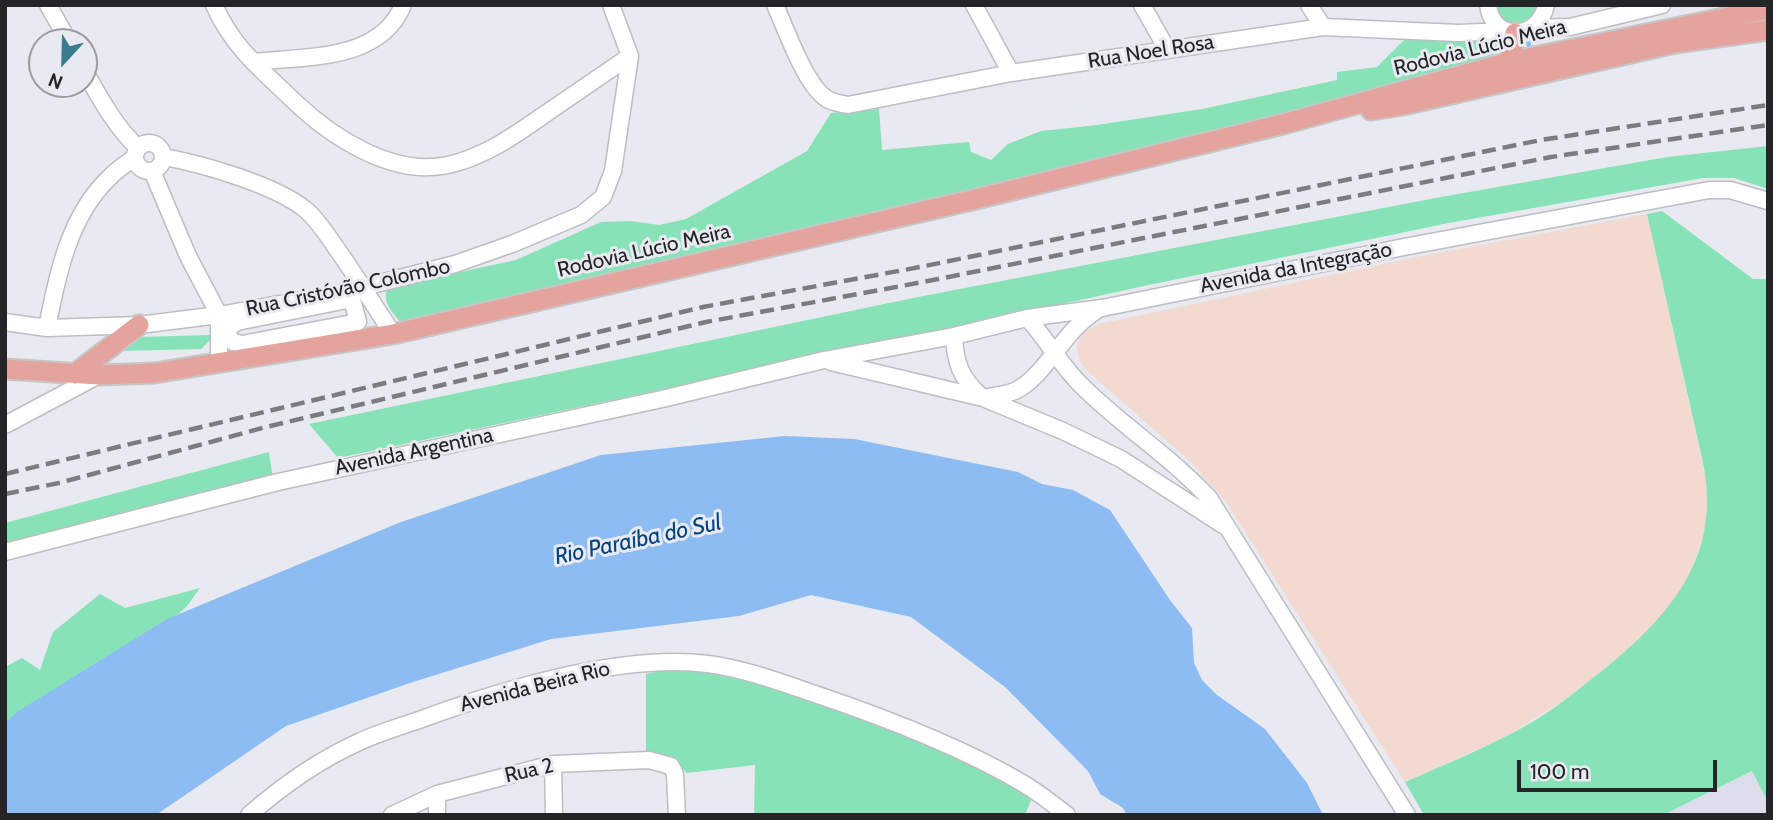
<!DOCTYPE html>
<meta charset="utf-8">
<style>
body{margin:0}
#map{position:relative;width:1773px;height:820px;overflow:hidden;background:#e9e9f1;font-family:Cabin,sans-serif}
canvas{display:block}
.frame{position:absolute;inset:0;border:7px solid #252528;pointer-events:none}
.north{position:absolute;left:28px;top:28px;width:70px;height:70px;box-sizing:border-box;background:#e9e9f1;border:2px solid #9b9ba1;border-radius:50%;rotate:202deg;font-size:19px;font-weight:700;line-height:28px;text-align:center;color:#252528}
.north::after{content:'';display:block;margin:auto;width:24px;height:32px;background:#397d8d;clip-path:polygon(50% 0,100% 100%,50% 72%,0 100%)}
.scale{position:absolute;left:1517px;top:760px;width:200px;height:32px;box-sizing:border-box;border:4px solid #252528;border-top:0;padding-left:9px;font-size:21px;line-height:24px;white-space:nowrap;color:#252528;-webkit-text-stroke:5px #e9e9f1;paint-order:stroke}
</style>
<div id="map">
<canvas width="1773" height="820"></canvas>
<div class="frame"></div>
<div class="north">N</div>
<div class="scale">100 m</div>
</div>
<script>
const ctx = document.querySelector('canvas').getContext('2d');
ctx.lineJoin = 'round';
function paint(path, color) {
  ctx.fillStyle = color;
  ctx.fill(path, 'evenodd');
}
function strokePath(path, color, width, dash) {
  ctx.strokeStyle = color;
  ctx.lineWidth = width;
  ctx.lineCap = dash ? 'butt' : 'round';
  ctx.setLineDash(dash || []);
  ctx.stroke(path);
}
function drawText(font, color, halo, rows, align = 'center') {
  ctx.font = font + ' Cabin,sans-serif';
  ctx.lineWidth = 6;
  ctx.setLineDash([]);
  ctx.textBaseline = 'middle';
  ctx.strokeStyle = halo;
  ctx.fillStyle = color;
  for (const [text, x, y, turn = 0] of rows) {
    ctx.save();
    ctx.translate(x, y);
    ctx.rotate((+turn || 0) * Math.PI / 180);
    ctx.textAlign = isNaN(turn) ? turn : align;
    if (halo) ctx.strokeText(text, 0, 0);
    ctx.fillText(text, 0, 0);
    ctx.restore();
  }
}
const built = new Path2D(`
 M1752 771 1768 802V815H1663Z`);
const industrial = new Path2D(`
 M1647 214 1706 480 1708 503 1706 525 1691 573 1679 595 1655 623 1625 652 1566 699 1503 738 1405 782 1226 502 1190 461 1085 369 1079 359 1077 346 1084 332 1099 324 1411 258Z`);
const green = new Path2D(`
 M1494 5H1539L1538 10 1525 24C1508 26 1502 21 1494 5Z
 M1406 38 1502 42 1490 59C1139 154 784 232 430 316L400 322C393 313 384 304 386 292L395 286 516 260 601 222 630 221 659 225 686 219 807 151 831 113 879 109 882 150 969 142 971 152 991 160 1008 144 1041 131 1097 125 1202 109 1337 80V72L1377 67Z
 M1768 146V189L1734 178H1703L1449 223 1144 286 935 332 338 458 309 424 918 297 1441 197 1667 157Z
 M1662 211 1753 279H1768V802L1752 771 1663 815H1424L1405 782C1448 763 1493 745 1534 721 1559 706 1581 687 1603 670 1671 615 1722 556 1703 463L1647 214Z
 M210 335V340L201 349 121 351 140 337Z
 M269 452 273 479 5 544V523Z
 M200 588 187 606 5 777V667L22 658 40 670 53 632 100 594 125 608Z
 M672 669H717L761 682 883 725 991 772 1032 798 1025 815H754L755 765 687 773 673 759 646 753V674Z`);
const water = new Path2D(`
 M785 436 854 439 1018 472 1042 484 1073 490 1110 510 1170 600 1192 628 1194 663 1202 680 1217 695 1265 729 1307 783 1323 815H1127L1123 808 1100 794 1088 771 1005 687 911 617 811 595 739 616 551 639 413 682 286 726 156 815H5V723L17 712 167 619 401 522 601 455Z`);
const stream = new Path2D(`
 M1528 39 1529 46`);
const minor = new Path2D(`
 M48 5 69 42
 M214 5C233 48 262 70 295 102 333 138 393 177 448 165 487 156 518 133 551 110 577 92 604 74 630 56
 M775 5C786 29 803 78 822 95 829 102 838 103 848 105L1011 73 1323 27 1458 33 1506 31
 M974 5 1011 73
 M1142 5 1167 49
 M1309 5 1323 27
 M1488 5C1492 42 1539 41 1546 5
 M1533 28 1570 27 1662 5
 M253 62C305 56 380 62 403 5
 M84 70C100 98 114 125 138 148
 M135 157a14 14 0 1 1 28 0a14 14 0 1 1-28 0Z
 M164 157C202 164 276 185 306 210 319 221 329 238 339 252 358 279 375 307 393 334
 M152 171 188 256 219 315V363
 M352 299 358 322 242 344 233 342 227 335 230 327 237 322Z
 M1027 318C1047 339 1061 366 1082 386 1122 426 1170 456 1209 498L1407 815
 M5 322 47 328 139 325 219 315 340 293 455 264 512 244 581 215 603 197 613 171 630 56 611 5
 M47 328C57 276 69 216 109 178 116 170 126 164 135 157
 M954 336C955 362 961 379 981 396
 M831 362 983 398 1063 431 1121 459 1223 525
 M983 398C993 396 1005 395 1015 391 1046 376 1062 332 1096 311
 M5 425 99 375
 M5 552 278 482 662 399 824 360 954 336 1027 318 1102 308 1404 247 1709 190H1730L1768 201
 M553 764 554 815
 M249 815C282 786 319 760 359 742 378 733 399 727 419 720 501 690 620 653 708 664 745 669 780 682 815 694 883 717 962 747 1024 784 1039 793 1053 804 1067 815
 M392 815 437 794 553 764 649 760 671 766 675 774 677 815
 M437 815V794`);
const major = new Path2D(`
 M1510 62 1515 33
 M1371 110 1403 105 1675 43 1768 30
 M5 369 99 375 155 373 393 334 972 200 1287 123 1510 62 1768 9
 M75 374 139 325`);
const rail = new Path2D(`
 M5 474 703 307 920 267 1541 140 1768 105
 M5 494 59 483 266 427 706 322 923 282 1551 157 1768 125`);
const streetNames = [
 ["Rodovia Lúcio Meira",1480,48,-14],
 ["Rua Noel Rosa",1151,52,-9],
 ["Rodovia Lúcio Meira",644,251,-13],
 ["Avenida da Integração",1296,268,-11],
 ["Rua Cristóvão Colombo",348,288,-12],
 ["Avenida Argentina",414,452,-12],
 ["Avenida Beira Rio",535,687,-14],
 ["Rua 2",529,771,-13]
];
const waterNames = [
 ["Rio Paraíba do Sul",638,540,-12]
];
paint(built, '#ddddec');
paint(industrial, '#f2dad1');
paint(green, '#87e3b7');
paint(water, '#8cbcf2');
strokePath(stream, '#8cbcf2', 4.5);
strokePath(minor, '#bdbdc4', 19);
strokePath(major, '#c6c6c7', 23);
strokePath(minor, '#fff', 16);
strokePath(major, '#e5a39d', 19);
strokePath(rail, '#7b7b80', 4.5, [14, 7]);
drawText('21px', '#252528', '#e9e9f1', streetNames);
drawText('italic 23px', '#004580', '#e9e9f1', waterNames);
</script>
